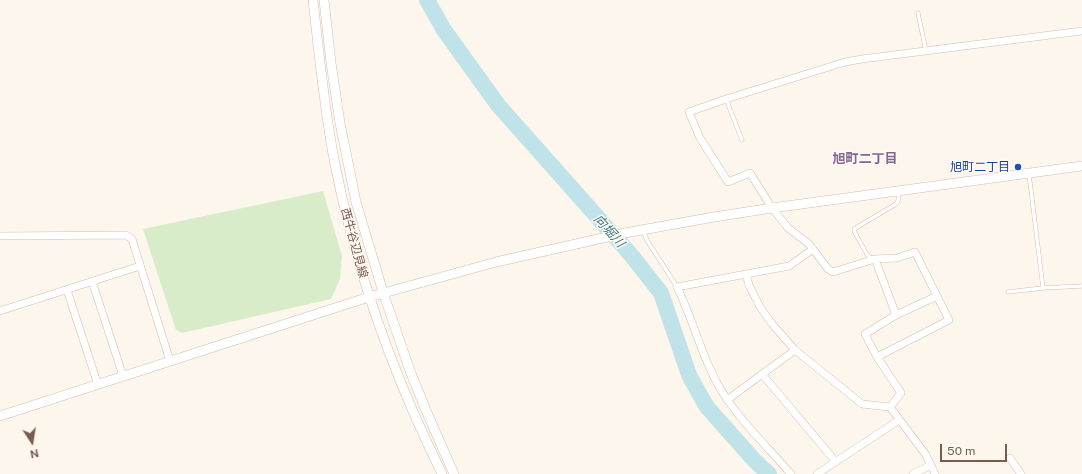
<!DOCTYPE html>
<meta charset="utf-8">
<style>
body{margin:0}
#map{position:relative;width:1082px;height:474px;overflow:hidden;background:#fdf6ec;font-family:"Public Sans",sans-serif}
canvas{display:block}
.north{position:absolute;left:12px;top:422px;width:40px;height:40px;-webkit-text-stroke:3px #fffaf3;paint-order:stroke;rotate:168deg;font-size:11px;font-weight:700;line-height:16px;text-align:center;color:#7a5c4d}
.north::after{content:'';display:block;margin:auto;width:14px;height:18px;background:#7a5c4d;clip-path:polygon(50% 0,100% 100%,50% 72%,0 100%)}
.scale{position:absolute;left:940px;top:444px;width:67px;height:18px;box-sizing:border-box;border:2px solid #7a5c4d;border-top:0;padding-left:5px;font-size:12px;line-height:14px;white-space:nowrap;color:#7a5c4d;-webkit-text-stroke:3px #fffaf3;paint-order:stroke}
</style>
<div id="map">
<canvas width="1082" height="474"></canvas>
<div class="north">N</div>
<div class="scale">50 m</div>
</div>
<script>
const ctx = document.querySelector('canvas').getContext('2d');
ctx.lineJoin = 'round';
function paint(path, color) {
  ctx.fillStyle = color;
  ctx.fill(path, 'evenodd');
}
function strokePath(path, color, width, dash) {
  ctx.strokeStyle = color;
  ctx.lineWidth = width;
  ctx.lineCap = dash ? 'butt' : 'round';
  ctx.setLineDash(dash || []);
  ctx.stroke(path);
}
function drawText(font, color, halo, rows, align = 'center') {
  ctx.font = font + ' "Public Sans","Noto Sans JP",sans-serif';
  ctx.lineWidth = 3;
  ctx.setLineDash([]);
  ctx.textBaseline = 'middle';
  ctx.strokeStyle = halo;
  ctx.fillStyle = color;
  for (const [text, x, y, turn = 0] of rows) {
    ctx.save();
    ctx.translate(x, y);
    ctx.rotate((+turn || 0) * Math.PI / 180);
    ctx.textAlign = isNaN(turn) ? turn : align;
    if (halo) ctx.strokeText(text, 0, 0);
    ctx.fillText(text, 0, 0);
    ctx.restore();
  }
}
const green = new Path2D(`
 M323 191 342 256 340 279 331 299 182 333 176 330 143 229Z`);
const river = new Path2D(`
 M427 0 444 30 498 105 632 256 661 293 689 375 700 395 707 407 755 461 769 474`);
const service = new Path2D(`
 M918 13 926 51
 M726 99 742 140
 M1029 174 1043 288
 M643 231 648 242 677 287
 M874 259 868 256 855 233 854 229 896 204 898 201 899 191
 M1008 292 1043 288 1082 286`);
const minor = new Path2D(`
 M0 236 126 235 132 239 170 361
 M875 259 896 315
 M746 274 749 285 760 307 773 325 795 350 862 404 890 407
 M92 281 123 376
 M67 290 98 385
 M0 311 140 266
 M877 357 949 320 915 252 897 258 875 259 833 272 828 269 809 244 788 228 772 208 750 173 728 182 700 138 689 112 726 99 845 62 862 59 1082 31
 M762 374 836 462
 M727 400 795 350
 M1010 458 1021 474
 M791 474C766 445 733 414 716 381 700 351 692 317 677 287L789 266 813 249
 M817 474 899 420
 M913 474 931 465
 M935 474 926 455 890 407 901 393 877 357 865 334 896 315 937 296`);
const tertiary = new Path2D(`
 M313 0C319 53 324 107 334 159 351 248 379 334 415 416 424 436 433 455 442 474
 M324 0 331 63 340 123 356 202 383 292 410 371 428 415 454 474
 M0 416 369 297 496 262 625 233 714 217 772 208 1082 166`);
const markers = [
 [1018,167,4,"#1a4fb4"]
];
const transitNames = [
 ["旭町二丁目",1010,167]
];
const streetNames = [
 ["西牛谷辺見線",354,243,75]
];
const neighbourhoodNames = [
 ["旭町二丁目",865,159]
];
const waterNames = [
 ["向堀川",609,231,48]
];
paint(green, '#d8ecc9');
strokePath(river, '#bfe3e8', 16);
strokePath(service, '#d1beb0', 4.5);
strokePath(minor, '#d1beb0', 8);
strokePath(tertiary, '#d1beb0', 10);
strokePath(service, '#fff', 3.5);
strokePath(minor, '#fff', 7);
strokePath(tertiary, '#fff', 9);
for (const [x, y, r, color] of markers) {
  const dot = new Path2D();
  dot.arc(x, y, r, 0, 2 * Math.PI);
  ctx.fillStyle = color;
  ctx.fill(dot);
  strokePath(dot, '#fffaf3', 1.5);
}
drawText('12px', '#164399', '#fffaf3', transitNames, 'right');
drawText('12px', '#7a5c4d', '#fffaf3', streetNames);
drawText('bold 13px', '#846695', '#fffaf3', neighbourhoodNames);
drawText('italic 13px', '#437c86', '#fffaf3', waterNames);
</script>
